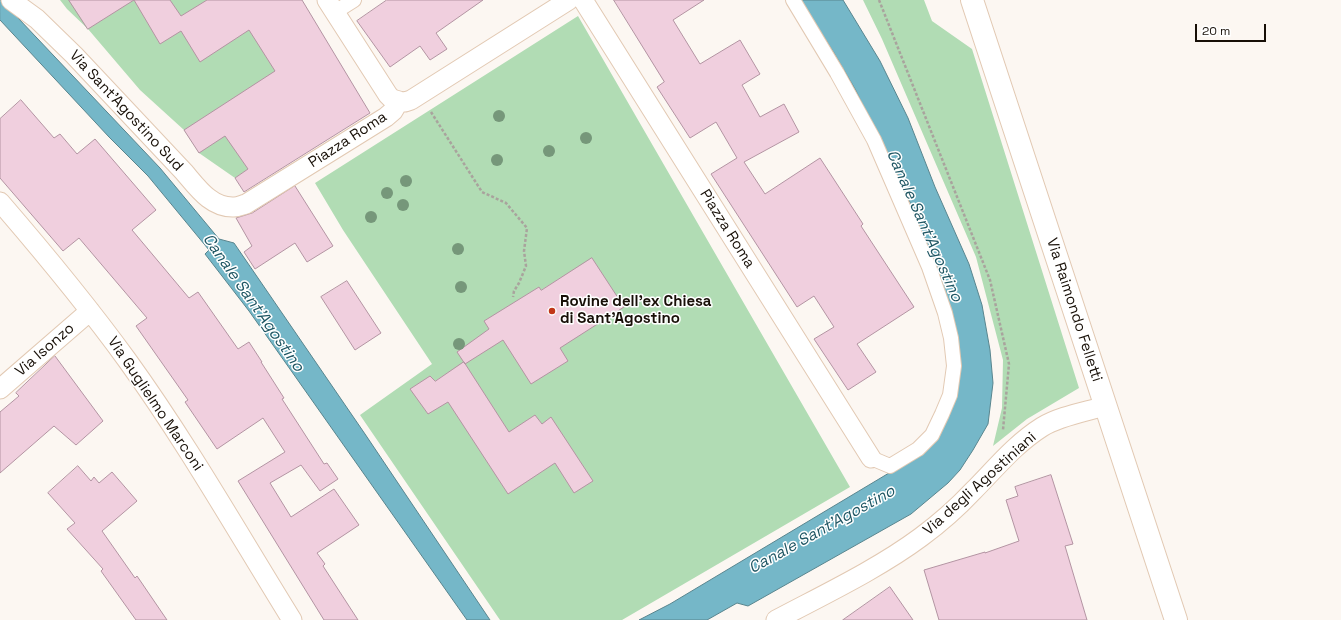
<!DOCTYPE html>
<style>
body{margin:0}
#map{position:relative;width:1341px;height:620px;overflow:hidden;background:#fcf7f2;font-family:"Space Grotesk",sans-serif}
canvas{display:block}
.scale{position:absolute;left:1195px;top:24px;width:71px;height:18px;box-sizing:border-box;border:2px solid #170f07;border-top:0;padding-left:5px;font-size:12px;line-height:14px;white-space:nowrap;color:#170f07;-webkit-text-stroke:3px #fff;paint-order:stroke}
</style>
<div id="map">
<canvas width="1341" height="620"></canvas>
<div class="scale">20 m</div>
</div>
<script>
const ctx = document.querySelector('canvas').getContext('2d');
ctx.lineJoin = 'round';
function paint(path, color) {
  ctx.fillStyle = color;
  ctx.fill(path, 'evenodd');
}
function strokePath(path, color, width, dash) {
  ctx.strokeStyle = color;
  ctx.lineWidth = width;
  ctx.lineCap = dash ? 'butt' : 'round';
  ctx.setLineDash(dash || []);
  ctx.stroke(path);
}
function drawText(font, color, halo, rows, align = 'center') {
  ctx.font = font + ' "Space Grotesk",sans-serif';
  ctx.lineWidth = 3;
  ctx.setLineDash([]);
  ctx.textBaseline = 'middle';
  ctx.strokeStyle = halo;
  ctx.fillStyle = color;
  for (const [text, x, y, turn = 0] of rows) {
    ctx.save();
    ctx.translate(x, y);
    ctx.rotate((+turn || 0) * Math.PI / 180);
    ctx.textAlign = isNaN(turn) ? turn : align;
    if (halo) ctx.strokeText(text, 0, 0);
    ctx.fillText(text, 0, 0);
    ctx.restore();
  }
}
const green = new Path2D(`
 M60 0H273L280 149 235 178 199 153 184 130 140 90 88 29 67 9Z
 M863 0H924L932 21 972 49 1079 388 1027 419 993 446 1002 408 1003 360 976 257 882 39Z
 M578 16 850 487 622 620H500L360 415 432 364 343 230 315 183Z`);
const water = new Path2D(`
 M0 0H1L160 168 219 239 234 243 365 434 490 620H467L249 311 205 254 209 250 148 176 109 137 0 20Z
 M801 0H843L880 61 908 118 935 187 969 264 982 305 990 350 993 383 988 424 973 450 960 470 948 483 911 514 748 606 737 603 707 620H639L670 604 894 470 955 400 929 251 909 200 855 89 834 53Z`);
const building = new Path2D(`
 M69 0H170L181 16 207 0H302L370 113 244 192 235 178 248 169 225 136 199 153 184 130 275 71 249 30 200 62 181 31 160 44 134 0 88 29Z
 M387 0H483L436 33 447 49 430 60 420 46 390 67 357 21Z
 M614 0H704L673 20 700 64 740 40 760 74 742 85 760 117 784 104 799 132 744 162 765 194 820 158 863 224 861 226 914 307 857 344 876 372 848 390 814 339 834 327 814 296 797 307 711 174 737 158 716 122 690 138 657 87 664 82Z
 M21 100 54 138 60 134 77 154 95 139 156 210 132 230 189 298 198 292 238 349 249 342 262 362H261L284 398 282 399 324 464 327 463 338 479 320 491 301 465 270 483 291 517 334 489 359 525 317 553 325 564 323 566 358 620H324L238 481 285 452 263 418 217 449 185 402 188 400 136 326 147 318 79 238 63 251 0 178V119Z
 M295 186 333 246 307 262 295 243 255 269 244 252 252 246 236 218 252 213Z
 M592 258 624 307 560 348 568 361 531 384 503 340 465 364 457 352 489 329 484 321 539 287 541 290Z
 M347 281 381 333 355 350 321 297Z
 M55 356 103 421 76 445 54 426 0 473V412L19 396 16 393Z
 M464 362 509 432 535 415 542 424 551 417 593 481 574 493 555 463 508 494 448 402 428 414 410 389 430 376 435 381Z
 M78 466 91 481 94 477 99 483 112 472 137 501 102 531 135 578 137 576 167 620H136L101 571 103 569 67 529 75 523 48 493Z
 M1051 475 1073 544 1065 546 1087 620H939L924 570 985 552V553L1019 541 1006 500 1018 496 1015 487Z
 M890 587 913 620H843Z`);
const path = new Path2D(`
 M879 0 990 280 1009 364 1003 430
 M431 112 482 192 506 203 527 228 524 251 526 266 519 283 514 291 513 297`);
const pedestrian = new Path2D(`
 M793 0 837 73 874 140 929 267 945 313 951 338 954 366 950 395 942 414 932 435 918 449 890 466 871 458
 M335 12 354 0`);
const minor = new Path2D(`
 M11 0 37 19 74 55 184 172C197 187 211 208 234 207 238 207 242 205 246 204L386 117 393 111 399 101 405 102 411 100 569 0
 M327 0 388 95 392 99 399 101
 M583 0 871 458
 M0 202C44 253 87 305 127 360 187 443 238 533 292 620
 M0 389 90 311
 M776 620C823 595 878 569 921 537 940 523 957 508 973 491 995 469 1015 444 1042 427 1060 416 1085 412 1105 406`);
const secondary = new Path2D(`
 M972 0 1176 620`);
const trees = [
 [499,116],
 [586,138],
 [549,151],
 [497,160],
 [406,181],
 [387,193],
 [403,205],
 [371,217],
 [458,249],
 [461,287],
 [459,344]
];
const markers = [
 [552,311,4,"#c13718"]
];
const streetNames = [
 ["Via Sant'Agostino Sud",126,111,47],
 ["Piazza Roma",348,140,-33],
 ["Piazza Roma",727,229,58],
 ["Via Raimondo Felletti",1074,310,72],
 ["Via Isonzo",45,350,-41],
 ["Via Guglielmo Marconi",155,404,56],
 ["Via degli Agostiniani",980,484,-42]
];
const poiNames = [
 ["Rovine dell'ex Chiesa",560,302],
 ["di Sant'Agostino",560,319]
];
const waterNames = [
 ["Canale Sant'Agostino",924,226,66],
 ["Canale Sant'Agostino",253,303,55],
 ["Canale Sant'Agostino",822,530,-29]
];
paint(green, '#b1dcb4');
paint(water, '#75b7c8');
strokePath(water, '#59858e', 1);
paint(building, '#f0cfde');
strokePath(building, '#b394a2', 1);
strokePath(pedestrian, '#e2c9b3', 16);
strokePath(minor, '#e2c9b3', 21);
strokePath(secondary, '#e2c9b3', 24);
strokePath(path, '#a9a39d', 2.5, [3, 2]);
strokePath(pedestrian, '#fff', 14);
strokePath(minor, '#fff', 19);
strokePath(secondary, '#fff', 22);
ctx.fillStyle = '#76977a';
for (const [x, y] of trees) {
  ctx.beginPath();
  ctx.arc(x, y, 6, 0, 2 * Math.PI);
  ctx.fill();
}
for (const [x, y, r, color] of markers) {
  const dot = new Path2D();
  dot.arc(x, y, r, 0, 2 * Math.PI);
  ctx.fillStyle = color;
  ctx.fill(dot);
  strokePath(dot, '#fff', 1.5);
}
drawText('15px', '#170f07', '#fff', streetNames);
drawText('bold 15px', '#170f07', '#fff', poiNames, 'left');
drawText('italic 16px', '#1f5663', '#fff', waterNames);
</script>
